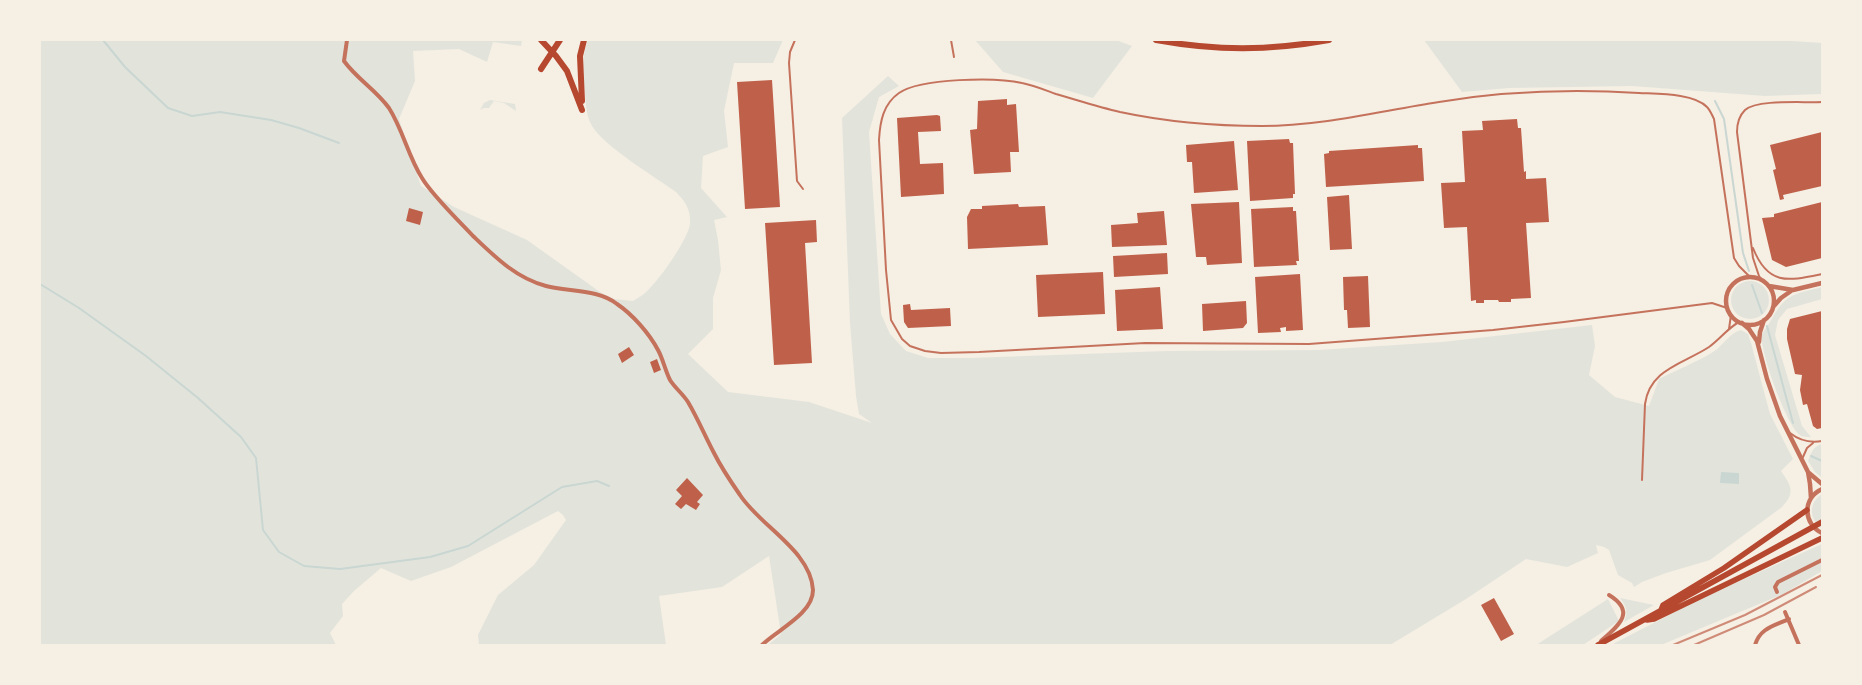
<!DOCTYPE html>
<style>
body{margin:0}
#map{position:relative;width:1862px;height:685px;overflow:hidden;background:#f6efe4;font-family:Raleway,sans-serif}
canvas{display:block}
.frame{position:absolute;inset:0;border:41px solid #f6efe4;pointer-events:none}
</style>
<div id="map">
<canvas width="1862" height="685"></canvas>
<div class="frame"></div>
</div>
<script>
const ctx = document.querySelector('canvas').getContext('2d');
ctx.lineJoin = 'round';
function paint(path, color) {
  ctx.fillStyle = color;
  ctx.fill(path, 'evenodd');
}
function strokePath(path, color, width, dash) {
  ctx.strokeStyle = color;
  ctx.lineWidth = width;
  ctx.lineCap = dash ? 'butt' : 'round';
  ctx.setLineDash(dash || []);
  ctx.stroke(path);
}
const green = new Path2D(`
 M40 40H522L521 46 493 42 487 62 459 49 413 51 415 81 399 119 421 186 454 207 527 240 600 292 614 299 633 301C639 297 645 294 649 289 660 279 690 236 690 223 691 210 685 201 676 192 655 177 604 146 592 126 585 114 586 99 584 85 583 70 582 54 588 40H783L773 63H734L724 111 728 147 703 156 701 188 727 217 714 220 718 240 721 270 713 298V329L688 354 728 392 809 402 872 423 859 414 856 396 850 323 842 118 888 76 899 86 879 97 869 132 881 314 890 334 906 351 928 358H970L1166 351 1319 350 1442 342 1592 325 1595 346 1589 375 1615 397 1649 406 1659 379C1676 370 1697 362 1713 352 1724 345 1729 333 1741 330L1748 334 1751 343 1770 414 1793 459 1781 471C1791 486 1796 492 1782 507L1710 560 1666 573 1642 582 1634 587 1632 583 1618 575 1609 550 1604 547 1596 545 1598 553 1567 567 1526 559 1466 599 1390 645H768L781 634 769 556 722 587 659 596 666 645H479L478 635 498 595 534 565 566 520 563 515 558 511 451 567 411 581 381 568 354 591 342 604 343 616 330 633 336 645H40Z
 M975 40H1116L1132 46 1093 98 1003 72Z
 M1424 40H1777L1822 43V94L1765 96 1632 86 1509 88 1462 92Z
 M490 100 515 104 516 111 504 103 494 101 489 108H484L480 110 484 103Z
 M1731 300a19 19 0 1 1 38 0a19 19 0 1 1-38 0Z
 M1822 287V299L1787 309 1778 320 1775 335 1802 426 1811 437C1808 437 1802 437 1800 435 1787 427 1759 349 1762 335 1763 331 1768 326 1770 322 1786 293 1792 295 1822 287Z
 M1822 444V478L1815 472 1808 461C1811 453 1813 446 1822 444Z
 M1822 494V529C1809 519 1808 503 1822 494Z
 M1822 544V571L1783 594 1661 645H1611L1706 596Z
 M1620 598 1654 605 1624 622C1628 613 1627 607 1620 598Z
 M1608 599 1619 621 1583 645H1536Z`);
const water = new Path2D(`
 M1721 472 1739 473V484L1720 483Z`);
const stream = new Path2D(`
 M103 40 125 67 168 108 192 116 220 112 271 120 299 128 339 143
 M1715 101 1724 119 1743 253 1749 271
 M40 284 79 308 146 356 198 398 241 437 256 458 263 530 279 552 304 566 340 569 430 557 468 546 562 487 597 481 609 486
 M1752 285 1762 313
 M1767 326 1793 423
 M1811 456 1822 461`);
const building = new Path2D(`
 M772 80 780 207 745 209 737 82Z
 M1007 99V105L1016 104 1019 152H1010L1011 172 974 174 970 130 977 129 978 101Z
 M937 115 940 116 941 131 918 132 920 164 943 163 944 194 901 197 897 118Z
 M1517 119 1518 128H1521L1524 172 1526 171V179L1546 178 1549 222 1526 223 1531 298 1511 299V302H1499L1498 300H1484V303H1476V300L1471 301 1467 227 1444 228 1441 183 1465 182 1462 131 1483 130 1482 121Z
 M1822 132V186L1783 195 1784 199 1780 200 1773 170 1776 169 1770 145Z
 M1289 139 1290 143H1293L1295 194H1293V198L1250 201 1247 141Z
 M1234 141 1238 190 1194 193 1192 162H1187L1186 145Z
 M1418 145V148H1422L1424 181 1326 187 1324 154 1329 153V151Z
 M1349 195 1352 249 1330 250 1327 197Z
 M1239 202 1242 263 1207 265 1206 257H1196L1191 204Z
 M1822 202V258L1786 267 1772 260 1762 218 1774 217V214Z
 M1018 204 1019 207 1045 206 1048 245 968 249 967 217 971 209H982V206Z
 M1293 207V211H1296L1299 261H1296L1297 265 1254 267 1251 209Z
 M409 208 423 212 420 225 406 221Z
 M1164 211 1167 245 1112 247 1111 225 1138 223 1137 213Z
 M816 220 817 242 805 243 812 363 774 365 765 223Z
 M1167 253 1168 274 1114 277 1113 256Z
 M1103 272 1105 314 1038 317 1036 275Z
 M1300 274 1303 330 1286 331V327L1280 328 1281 332 1258 333 1255 277Z
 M1368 276 1370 327 1348 328 1347 310H1344L1343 277Z
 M1160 287 1163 329 1117 331 1115 290Z
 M1246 301 1247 323 1243 328 1203 331 1202 304Z
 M910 304 911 310 950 308 951 326 908 328 904 322 903 305Z
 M1822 311V428L1817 429 1813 426 1807 404 1803 405 1800 390 1802 375 1795 374 1787 339V329L1790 319Z
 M629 347 634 355 622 363 618 354Z
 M657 359 661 370 654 373 650 362Z
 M687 478 703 495 697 502 700 504 696 510 686 504 681 509 675 504 682 496 676 490Z
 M1494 598 1514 634 1501 641 1481 605Z`);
const service = new Path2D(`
 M795 40 790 52 789 63 797 181 803 189
 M951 40 954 57
 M1753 248C1768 286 1788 281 1822 274
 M1763 281 1759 276 1753 258 1737 132C1737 124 1739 116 1745 110 1757 99 1804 103 1822 102
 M1727 308 1712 303 1564 322 1493 330 1309 344 1145 343 979 352 941 353 925 351 910 346 902 339 891 320 886 270 879 140C880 122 883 104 899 93 921 78 996 77 1022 83 1033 85 1045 90 1056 94 1077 100 1099 107 1120 112 1167 122 1215 126 1262 126 1322 126 1380 111 1439 102 1505 91 1572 89 1639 93 1657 94 1694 93 1707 107 1710 110 1712 115 1714 119L1734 258 1739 266 1750 277
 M1729 329 1731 315
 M1790 433C1800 441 1810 443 1822 441
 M1803 457 1807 448 1813 443
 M1642 480 1645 404C1650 369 1683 364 1709 347 1720 339 1728 328 1739 322`);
const minor = new Path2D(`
 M347 40 344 61C357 79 376 90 389 108 403 130 408 156 422 178 432 195 459 221 473 236 495 257 516 278 546 286 569 292 598 289 617 304 632 314 649 333 658 350 663 359 665 370 670 380 675 388 683 394 688 402 698 419 705 436 714 453 721 467 731 482 740 495 760 526 811 551 813 590 813 614 777 630 762 645
 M1777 592 1775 587 1778 582 1822 560
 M1785 612 1799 645
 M1601 641C1618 626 1637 612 1609 595
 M1755 645C1760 628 1774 626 1789 619`);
const tertiary = new Path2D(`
 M1726 301a24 24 0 1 1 48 0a24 24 0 1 1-48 0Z
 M1769 286 1793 290 1822 283
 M1773 307 1781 298 1791 291
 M1742 323 1749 329 1757 341 1767 379 1780 416 1808 472 1810 484 1811 498
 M1759 342 1760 332 1764 320
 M1809 473 1822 484
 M1822 489C1802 498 1803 524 1822 533`);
const primary = new Path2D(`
 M1661 610 1663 605 1724 568 1807 510
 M1647 620 1654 619 1822 538
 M1598 645 1822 522`);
const motorway = new Path2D(`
 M541 40 556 56 567 71 582 110
 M1156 40C1217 51 1268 51 1329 40
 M541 69 560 40
 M582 101 580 56 584 40`);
const rail = new Path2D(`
 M1673 645 1745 615 1822 575
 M1694 645 1764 615 1816 587`);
paint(green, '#e2e4dc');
paint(water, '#c9d6d2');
strokePath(stream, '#c9d6d2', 2);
paint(building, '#bf614a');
strokePath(service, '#c5725c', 2);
strokePath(minor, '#c5725c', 4);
strokePath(tertiary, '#c5725c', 4.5);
strokePath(primary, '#b5482f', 5.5);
strokePath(motorway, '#b5482f', 6);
strokePath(rail, '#cf8b77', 2);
</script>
